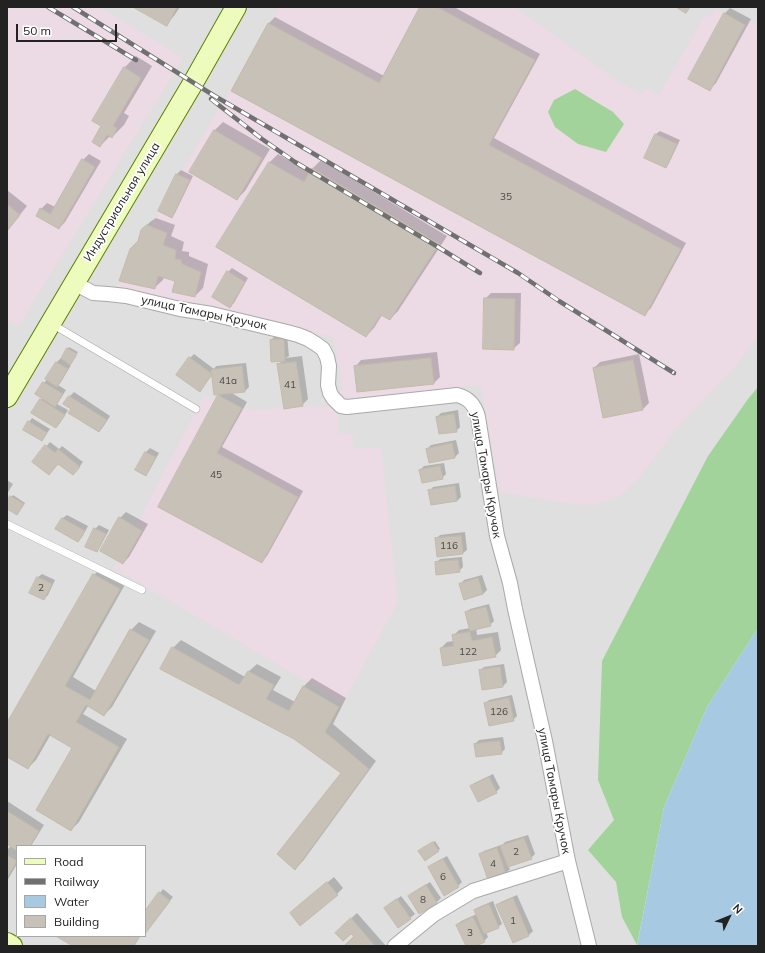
<!DOCTYPE html>
<meta charset="utf-8">
<style>
body{margin:0}
#map{position:relative;width:765px;height:953px;overflow:hidden;background:#f2f1e8;font-family:Mulish,sans-serif}
canvas{display:block}
.frame{position:absolute;inset:0;border:8px solid #222;pointer-events:none}
.legend{position:absolute;left:16px;top:845px;width:130px;height:92px;box-sizing:border-box;background:#fff;border:1px solid #a7a7a7;margin:0;padding:5px 7px;list-style:none;font-size:12px;color:#222}
.legend li{display:flex;align-items:center;gap:8px;height:20px}
.legend b{width:20px;border:1px solid #a7a7a7}
.north{position:absolute;left:709px;top:897px;width:40px;height:40px;-webkit-text-stroke:3px #fff;paint-order:stroke;rotate:47deg;font-size:11px;font-weight:700;line-height:16px;text-align:center;color:#222}
.north::after{content:'';display:block;margin:auto;width:14px;height:18px;background:#222;clip-path:polygon(50% 0,100% 100%,50% 72%,0 100%)}
.scale{position:absolute;left:16px;top:24px;width:101px;height:18px;box-sizing:border-box;border:2px solid #222;border-top:0;padding-left:5px;font-size:12px;line-height:14px;white-space:nowrap;color:#222;-webkit-text-stroke:3px #fff;paint-order:stroke}
</style>
<div id="map">
<canvas width="765" height="953"></canvas>
<div class="frame"></div>
<ul class="legend">
<li><b style="height:5px;background:#edfcbc"></b>Road</li>
<li><b style="height:5px;background:#707070"></b>Railway</li>
<li><b style="height:11px;background:#a7c9e1"></b>Water</li>
<li><b style="height:11px;background:#c7c1b7"></b>Building</li>
</ul>
<div class="north">N</div>
<div class="scale">50 m</div>
</div>
<script>
const ctx = document.querySelector('canvas').getContext('2d');
ctx.lineJoin = 'round';
function paint(path, color) {
  ctx.fillStyle = color;
  ctx.fill(path, 'evenodd');
}
function strokePath(path, color, width, dash) {
  ctx.strokeStyle = color;
  ctx.lineWidth = width;
  ctx.lineCap = dash ? 'butt' : 'round';
  ctx.setLineDash(dash || []);
  ctx.stroke(path);
}
function drawText(font, color, halo, rows, align = 'center') {
  ctx.font = font + ' Mulish,sans-serif';
  ctx.lineWidth = 3.5;
  ctx.setLineDash([]);
  ctx.textBaseline = 'middle';
  ctx.strokeStyle = halo;
  ctx.fillStyle = color;
  for (const [text, x, y, turn = 0] of rows) {
    ctx.save();
    ctx.translate(x, y);
    ctx.rotate((+turn || 0) * Math.PI / 180);
    ctx.textAlign = isNaN(turn) ? turn : align;
    if (halo) ctx.strokeText(text, 0, 0);
    ctx.fillText(text, 0, 0);
    ctx.restore();
  }
}
const residential = new Path2D(`
 M7 7H758V628L707 707 664 807 637 946H7ZM17 846H145V936H17Z`);
const industrial = new Path2D(`
 M7 7H100L183 58 18 327 7 320Z
 M280 7H515L619 82 642 94 647 88 659 95 705 15 709 17 716 8 745 25 749 20 758 25V336L735 367 680 424 638 479 620 496 594 505 567 503 500 492 481 385 342 400 341 378 333 337 225 313 201 301 184 307 116 288 185 166Z
 M204 396 250 410 336 406 339 434 351 433 354 449 381 447 398 602 343 703 114 568Z`);
const forest = new Path2D(`
 M575 89 613 112 624 124 606 152 578 144 555 127 548 112 554 100Z
 M758 387V628L707 707 664 807 637 945 622 917 616 882 588 850 614 820 598 780 602 661 708 456 748 399Z`);
const water = new Path2D(`
 M758 628V946H637L664 807 707 707Z`);
const shadow = new Path2D(`
 M135 7H180L174 16 166 24Z
 M421 7H454L540 54 494 138 686 243 651 308 645 314 232 90 269 23 275 17 384 76Z
 M730 8 751 19 716 83 710 89 724 14Z
 M136 56 152 66 124 113 129 116 124 125 112 137 110 136 100 146 103 126 124 68Z
 M223 122 270 149 245 191 237 199 191 172 215 130Z
 M660 131 680 140 669 163 666 167 656 134Z
 M89 154 101 161 65 222 59 228 41 209 47 203 55 207 83 160Z
 M278 154 310 173 313 168 321 160 447 236 398 311 390 319 382 315 374 328 366 336 218 247 270 162Z
 M181 170 193 176 175 213 171 216 160 211 177 174Z
 M7 190 27 206 7 231Z
 M156 218 175 225 171 236 184 242 182 251 189 252V256L208 264 203 288 195 296 176 280 164 276 163 280 154 288 139 241 142 230 150 222Z
 M232 268 248 278 234 303 230 306 228 272Z
 M491 293H521L520 343 513 349 485 299Z
 M275 336H287L289 356 286 358 302 356 308 399 302 405 278 365 283 360 271 340Z
 M69 347 78 352 71 363 67 360 66 362 71 365 61 382 58 385 66 390 57 404 68 410 60 423 56 427 41 400 43 398 37 394 47 379H46L57 362 61 358 62 359Z
 M437 352 440 377 434 383 355 367 361 360Z
 M194 354 214 369 216 366 246 363 249 387 245 391 230 392 247 402 222 447 303 491 267 556 261 562 159 506 219 396 222 393 213 374 200 390 190 358Z
 M639 354 649 403 643 409 604 417 594 368 600 362Z
 M74 392 110 416 103 427 99 431 72 409 65 404 70 396Z
 M458 410 460 427 456 431 437 417 441 413Z
 M32 418 50 429 45 436 42 440 29 422Z
 M456 440 459 453 455 457 427 449 431 445Z
 M50 442 59 449 62 446 83 462 77 470 58 463 33 462Z
 M150 448 159 453 149 471 146 474 136 470 146 452Z
 M444 463 446 474 442 478 420 470 424 466Z
 M7 480 13 484 7 494Z
 M459 483 461 497 457 501 432 504 430 491 433 487Z
 M13 495 25 503 19 512 7 507V503Z
 M126 512 148 524 129 557 123 563 120 518Z
 M67 515 88 526 82 537 78 541 57 529 63 518Z
 M99 525 109 530 100 547 96 551 95 529Z
 M465 532 467 550 463 553 436 539 440 535Z
 M462 557 463 567 459 571 436 563 440 559Z
 M102 567 127 581 73 677 96 691 131 630 139 622 156 631 112 707 104 715 88 706 83 714 127 739 79 822 71 830 73 747 51 734 36 760 28 768 7 756V725L94 575Z
 M42 574 55 580 48 595 44 599 31 592 38 577Z
 M482 575 487 590 483 594 465 599 461 584 464 580Z
 M489 604 494 621 490 625 476 628 477 635 498 632 501 650 495 656 441 648 447 642 454 641 453 636 459 630 470 628 466 613 470 609Z
 M181 640 245 677 248 672 257 664 281 677 273 690 295 702 304 686 312 678 346 698 333 724 376 761 303 861 295 869 342 773 173 648Z
 M504 664 507 682 503 686 480 671 484 667Z
 M512 695 517 716 513 720 485 704 489 700Z
 M503 737 505 749 501 753 475 744 479 740Z
 M493 774 500 788 496 792 472 786 475 783Z
 M7 801 44 825 31 846H17V864L7 881V850L11 846 7 843Z
 M528 835 535 854 531 858 508 866 510 869 506 873 488 879 480 854 484 851 501 845 502 846 505 842Z
 M435 841 440 849 438 850H421Z
 M447 856 462 882 458 886 429 868 433 864Z
 M334 877 343 888 337 894 300 924 291 913 297 907Z
 M430 882 441 898 437 902 420 913 409 897 413 893Z
 M163 889 173 897 145 933V913Z
 M517 895 533 931 529 935 498 905 501 902Z
 M401 896 415 914 399 927 389 905Z
 M493 901 502 924 498 927 486 932 488 937 484 941 474 946H467L457 925 461 921 477 914 475 910 479 907Z
 M357 913 386 946H347L355 936 342 927Z`);
const building = new Path2D(`
 M133 7H177L167 26Z
 M420 7H437L535 60 489 145 681 249 645 316 231 91 268 23 379 83Z
 M676 7H690L686 13Z
 M724 13 745 25 710 91 688 79Z
 M124 67 141 78 113 126 117 128 112 138 107 135 100 147 92 142 101 126 92 121Z
 M214 130 262 158 237 200 189 172Z
 M655 134 677 144 666 168 644 158Z
 M82 159 95 167 59 229 36 216 40 208 50 214Z
 M269 162 304 182 312 168 439 244 390 320 381 315 366 337 216 247Z
 M176 174 190 180 172 218 158 211Z
 M7 204 20 215 7 231Z
 M147 225 167 233 163 245 176 250 175 259 181 260 182 264 201 272 195 297 172 292 175 281 158 276 155 289 119 281 130 249 138 241 141 230Z
 M227 271 245 282 230 308 212 297Z
 M484 298 515 299 514 350 483 349Z
 M284 339 285 361 271 362 270 340Z
 M67 348 77 354 71 364 61 359Z
 M189 357 212 374 200 392 176 375Z
 M431 358 434 384 357 392 354 366Z
 M633 360 643 410 603 418 593 368Z
 M56 362 68 369 57 387 45 379Z
 M296 362 303 406 284 409 277 364Z
 M242 366 245 392 214 395 211 370Z
 M43 382 63 394 55 407 35 394Z
 M218 395 242 408 217 453 298 497 262 563 158 507Z
 M69 396 107 420 99 432 68 413 71 409 63 404Z
 M40 399 65 415 56 428 31 413Z
 M454 414 457 432 439 434 436 417Z
 M28 421 47 433 42 441 23 430Z
 M452 443 455 458 429 463 426 449Z
 M45 445 55 453 58 449 80 467 73 475 58 464 49 475 32 462Z
 M145 452 156 457 146 476 135 470Z
 M440 466 443 479 422 483 419 470Z
 M455 486 457 501 431 505 428 490Z
 M10 496 24 504 17 515 7 509V501Z
 M119 517 142 531 123 564 100 551Z
 M62 518 85 531 78 542 55 529Z
 M94 528 106 534 97 552 85 547Z
 M461 536 463 554 437 557 435 538Z
 M458 560 460 572 436 575 435 562Z
 M93 574 120 589 65 686 90 700 130 629 149 640 104 716 86 705 76 722 119 747 71 831 36 810 72 748 48 734 28 769 7 757V723Z
 M37 577 52 584 44 600 29 593Z
 M478 578 483 594 464 600 459 584Z
 M486 607 491 626 470 631 465 612Z
 M470 632 472 641 492 637 496 657 443 666 440 648 454 646 452 635Z
 M172 647 239 685 248 671 274 685 266 699 289 711 303 686 339 707 325 732 369 769 295 870 277 854 341 773 294 739 160 669Z
 M500 667 503 687 482 690 479 670Z
 M509 698 514 721 489 726 484 703Z
 M500 741 502 754 476 757 474 744Z
 M489 777 497 793 478 802 470 786Z
 M7 811 39 831 30 846H17V851L7 844Z
 M524 838 532 859 508 867 500 846Z
 M433 842 439 851 425 861 418 851Z
 M497 848 506 874 488 880 479 854Z
 M7 855 17 861 7 878Z
 M443 859 459 887 444 896 428 867Z
 M327 882 338 895 300 926 290 913Z
 M426 885 437 903 419 914 408 896Z
 M159 892 170 901 145 934V911Z
 M513 898 529 936 513 943 496 905Z
 M397 899 411 919 398 928 384 908Z
 M489 904 499 928 484 934 474 910Z
 M473 917 485 942 476 946H466L456 925Z
 M351 918 375 946H346L345 945 354 936 351 934 343 941 335 933Z
 M56 936H140L134 946H73Z`);
const service = new Path2D(`
 M52 324 196 409
 M7 524 142 590`);
const minor = new Path2D(`
 M74 283 93 293 108 294 126 296 180 309 212 314 283 331 298 335 308 339 316 344 323 349 327 357 329 366 328 385 330 393 333 398 341 406 347 407 457 395C469 398 475 405 478 417L497 536 510 583 515 609 545 741 568 861 589 946
 M395 946 433 915 473 891 568 861`);
const secondary = new Path2D(`
 M7 397 193 83 236 7
 M7 943 12 946`);
const rail = new Path2D(`
 M48 7 136 60
 M73 7 213 95 518 273 559 301 674 373
 M211 99 262 139 295 162 438 247 480 273`);
const numberNames = [
 ["35",506,197],
 ["41a",228,381],
 ["41",290,385],
 ["45",216,475],
 ["116",449,546],
 ["2",41,588],
 ["122",468,652],
 ["126",499,712],
 ["2",516,852],
 ["4",493,864],
 ["6",443,877],
 ["8",423,900],
 ["1",513,921],
 ["3",470,933]
];
const streetNames = [
 ["Индустриальная улица",122,202,-59],
 ["улица Тамары Кручок",204,313,12],
 ["улица Тамары Кручок",486,475,80],
 ["улица Тамары Кручок",554,791,79]
];
paint(residential, '#e0dfdf');
paint(industrial, '#ecdae5');
paint(forest, '#a1d39b');
paint(water, '#a7c9e1');
paint(shadow, '#0003');
paint(building, '#c7c1b7');
strokePath(building, '#c5bbaa', 1);
strokePath(service, '#a9a9a9', 8);
strokePath(minor, '#a9a9a9', 16);
strokePath(secondary, '#5a8100', 22);
strokePath(service, '#fff', 7);
strokePath(minor, '#fff', 14);
strokePath(secondary, '#edfcbc', 20);
strokePath(rail, '#707070', 4.5);
strokePath(rail, '#fff', 3, [9]);
drawText('10px', '#4b4a47', null, numberNames);
drawText('12px', '#222', '#fff', streetNames);
</script>
